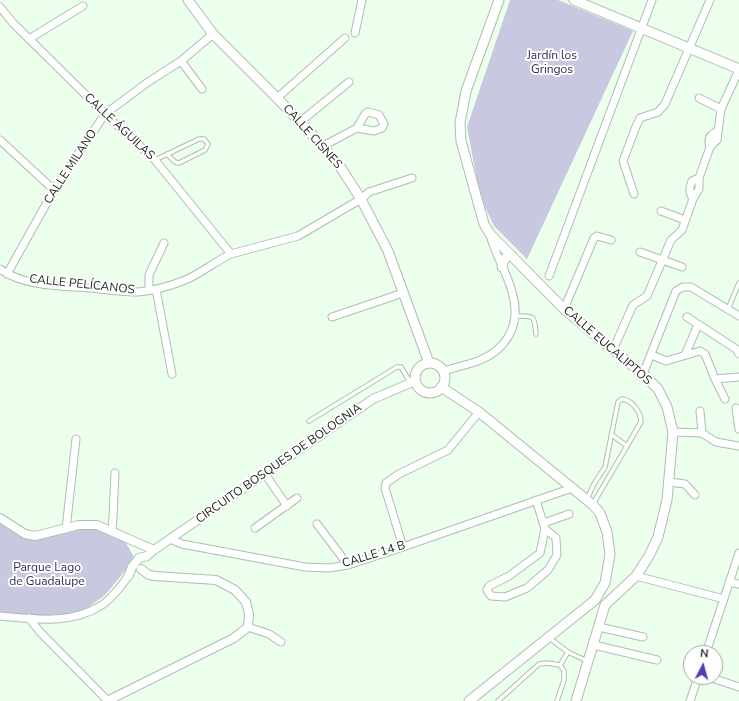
<!DOCTYPE html>
<meta charset="utf-8">
<style>
body{margin:0}
#map{position:relative;width:739px;height:701px;overflow:hidden;background:#ecfeec;font-family:"Nunito Sans",sans-serif}
canvas{display:block}
.north{position:absolute;left:683px;top:645px;width:40px;height:40px;box-sizing:border-box;background:#fff;border:1px solid #a3a7a3;border-radius:50%;rotate:6deg;font-size:11px;font-weight:700;line-height:16px;text-align:center;color:#1a221a}
.north::after{content:'';display:block;margin:auto;width:14px;height:18px;background:#553cb4;clip-path:polygon(50% 0,100% 100%,50% 72%,0 100%)}
</style>
<div id="map">
<canvas width="739" height="701"></canvas>
<div class="north">N</div>
</div>
<script>
const ctx = document.querySelector('canvas').getContext('2d');
ctx.lineJoin = 'round';
function paint(path, color) {
  ctx.fillStyle = color;
  ctx.fill(path, 'evenodd');
}
function strokePath(path, color, width, dash) {
  ctx.strokeStyle = color;
  ctx.lineWidth = width;
  ctx.lineCap = dash ? 'butt' : 'round';
  ctx.setLineDash(dash || []);
  ctx.stroke(path);
}
function drawText(font, color, halo, rows, align = 'center') {
  ctx.font = font + ' "Nunito Sans",sans-serif';
  ctx.lineWidth = 4;
  ctx.setLineDash([]);
  ctx.textBaseline = 'middle';
  ctx.strokeStyle = halo;
  ctx.fillStyle = color;
  for (const [text, x, y, turn = 0] of rows) {
    ctx.save();
    ctx.translate(x, y);
    ctx.rotate((+turn || 0) * Math.PI / 180);
    ctx.textAlign = isNaN(turn) ? turn : align;
    if (halo) ctx.strokeText(text, 0, 0);
    ctx.fillText(text, 0, 0);
    ctx.restore();
  }
}
const green = new Path2D(`
 M510 0H558L633 31 527 259 494 226 480 196 467 127Z
 M0 518 13 528 33 533 54 527 87 521 125 541 135 559 105 595 83 611 51 620 0 616Z`);
const service = new Path2D(`
 M155 160 199 139H204L208 144 205 150 179 163 175 162 167 154
 M728 309 739 283
 M515 316C535 316 534 315 536 334
 M309 421 397 367H401L410 382
 M612 435 627 446
 M587 499 594 484 605 467 618 402 622 399C632 400 641 412 641 422L593 504
 M548 637 568 652 587 661
 M560 665 568 652
 M498 701 539 664 547 663 560 665 564 671V680L557 701`);
const minor = new Path2D(`
 M0 7 13 23 105 114 155 160 231 254
 M355 33 362 0
 M29 39 83 6
 M181 61 202 89
 M277 98 345 38
 M699 98 721 109
 M300 122 349 82
 M0 140 54 190
 M323 146 357 128 374 131 382 128 384 124 379 115 368 112 365 114 357 128
 M710 147 717 140 721 109 739 70
 M634 194 623 161 635 129 640 118 658 112 665 104 710 0
 M693 199C689 192 689 188 692 181L699 178
 M661 211 685 220
 M640 252 682 267
 M0 269C25 287 62 286 92 288 107 290 123 292 138 292 151 291 167 287 180 282 199 276 213 262 231 254L298 236 361 199 369 192 412 178
 M7 274 54 190 105 114 148 82 181 61 213 34
 M549 276 652 0
 M156 289 172 374
 M149 290V275L164 243
 M564 309 594 238 597 236 611 240
 M332 317 403 293
 M687 317 736 349 739 354
 M613 350 633 305 647 296 671 240 682 230 693 199 699 189V178L710 147C707 139 710 134 718 131
 M652 355 666 361 700 351 705 354 715 379 725 399
 M685 355 698 325
 M443 371C454 368 465 365 475 362 507 351 522 324 512 292 507 272 495 255 490 235
 M643 374 676 291 683 287H691L739 316
 M715 379 739 377
 M736 408 739 429
 M700 411 702 433
 M673 432 702 433 716 442 739 446
 M265 474 287 506
 M669 482 685 484 695 495
 M536 500 545 529 540 553 509 576 489 586 487 590 491 596 505 597 527 588 548 570 557 555 556 538 545 529
 M544 523 569 514
 M317 524 348 565
 M255 528 297 498
 M66 529 76 439
 M112 530 113 517 115 473
 M170 539 182 544 305 567 329 568 348 565 403 547 572 488
 M403 547 385 488 386 483 399 474 448 450 479 412
 M636 576 724 599
 M729 582 739 584
 M0 616C35 619 71 625 102 605 111 599 123 584 129 575
 M29 618 40 632 108 701
 M248 627 269 634 281 642
 M599 627 643 637
 M594 645 657 660
 M706 653 739 553
 M709 677 739 687
 M690 701 698 677`);
const tertiary = new Path2D(`
 M0 518 25 534 35 536 79 525H97L154 550
 M129 575 132 567 139 558 147 556 154 550 373 399 415 381
 M107 701 234 638 248 627 249 614 246 602 235 590 216 580 155 576 149 575 141 569`);
const secondary = new Path2D(`
 M188 0 213 34 277 98 323 146 339 165 361 199 388 251 429 363
 M499 0 466 91 460 123 461 141 484 224 490 234 564 309 613 350 643 374 658 389 667 407 673 432 667 500 658 537 649 556 636 576 605 605
 M574 0 739 69
 M502 267C503 261 504 257 511 255L513 257
 M415 378a15 15 0 1 1 30 0a15 15 0 1 1-30 0Z
 M441 387 479 412 593 505 600 513 607 532 610 554 605 583 595 600 469 701
 M576 701 605 605`);
const parkNames = [
 ["Jardín los",552,56],
 ["Gringos",552,70],
 ["Parque Lago",47,568],
 ["de Guadalupe",47,582]
];
const streetNames = [
 ["CALLE ÁGUILAS",119,127,43],
 ["CALLE CISNES",312,137,48],
 ["CALLE MILANO",71,167,-57],
 ["CALLE PELÍCANOS",82,285,6],
 ["CALLE EUCALIPTOS",607,346,41],
 ["CIRCUITO BOSQUES DE BOLOGNIA",279,464,-35],
 ["CALLE 14 B",374,555,-17]
];
paint(green, '#c8c8e1');
strokePath(service, '#abc0ab', 5.5);
strokePath(minor, '#abc0ab', 9);
strokePath(tertiary, '#abc0ab', 10);
strokePath(secondary, '#abc0ab', 11);
strokePath(service, '#fff', 3.5);
strokePath(minor, '#fff', 7);
strokePath(tertiary, '#fff', 8);
strokePath(secondary, '#fff', 9);
drawText('12px', '#332e5b', '#fff', parkNames);
drawText('12px', '#1a221a', '#fff', streetNames);
</script>
